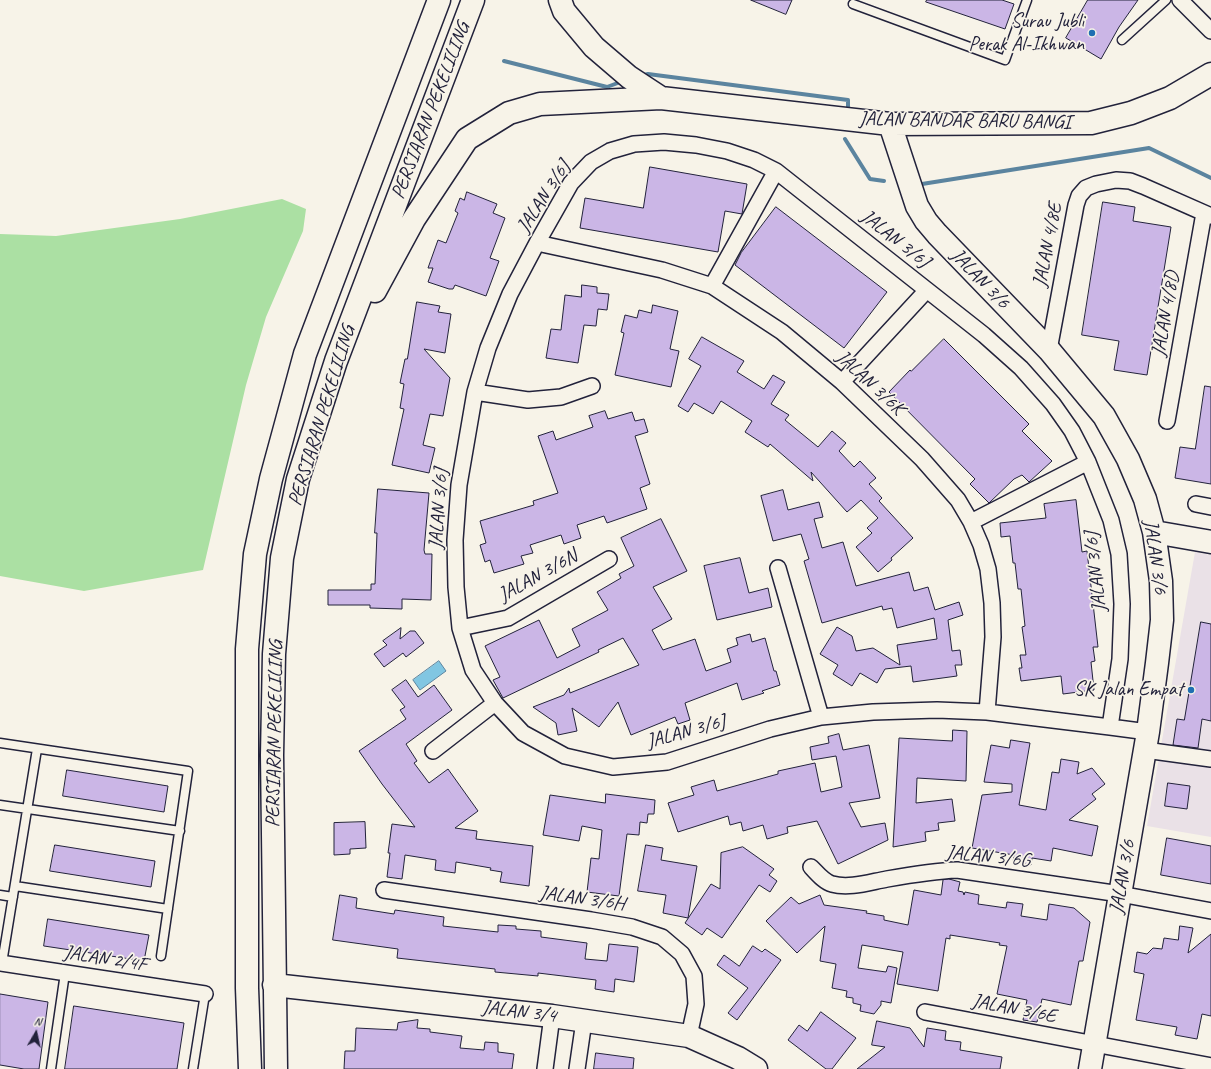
<!DOCTYPE html>
<style>
body{margin:0}
#map{position:relative;width:1211px;height:1069px;overflow:hidden;background:#f7f3e8;font-family:Caveat,sans-serif}
canvas{display:block}
.north{position:absolute;left:16px;top:1013px;width:40px;height:40px;-webkit-text-stroke:3px #f7f3e8;paint-order:stroke;rotate:9deg;font-size:11px;font-weight:700;line-height:16px;text-align:center;color:#22223b}
.north::after{content:'';display:block;margin:auto;width:14px;height:18px;background:#22223b;clip-path:polygon(50% 0,100% 100%,50% 72%,0 100%)}
</style>
<div id="map">
<canvas width="1211" height="1069"></canvas>
<div class="north">N</div>
</div>
<script>
const ctx = document.querySelector('canvas').getContext('2d');
ctx.lineJoin = 'round';
function paint(path, color) {
  ctx.fillStyle = color;
  ctx.fill(path, 'evenodd');
}
function strokePath(path, color, width, dash) {
  ctx.strokeStyle = color;
  ctx.lineWidth = width;
  ctx.lineCap = dash ? 'butt' : 'round';
  ctx.setLineDash(dash || []);
  ctx.stroke(path);
}
function drawText(font, color, halo, rows, align = 'center') {
  ctx.font = font + ' Caveat,sans-serif';
  ctx.lineWidth = 3.5;
  ctx.setLineDash([]);
  ctx.textBaseline = 'middle';
  ctx.strokeStyle = halo;
  ctx.fillStyle = color;
  for (const [text, x, y, turn = 0] of rows) {
    ctx.save();
    ctx.translate(x, y);
    ctx.rotate((+turn || 0) * Math.PI / 180);
    ctx.textAlign = isNaN(turn) ? turn : align;
    if (halo) ctx.strokeText(text, 0, 0);
    ctx.fillText(text, 0, 0);
    ctx.restore();
  }
}
const built = new Path2D(`
 M1195 552 1211 555V837L1147 826Z`);
const green = new Path2D(`
 M282 199 306 209 303 231 266 317 246 385 203 570 84 591 0 576V234L56 236 180 219Z`);
const water = new Path2D(`
 M439 661 446 671 420 690 413 680Z`);
const stream = new Path2D(`
 M504 61 607 87 623 81
 M641 76 648 74 848 100V107
 M845 139 870 179 884 181
 M922 184 1149 148 1211 178`);
const building = new Path2D(`
 M751 0H792L786 14Z
 M927 0H1002L1014 4 1005 29 926 2Z
 M1088 0H1138L1119 27 1101 59 1066 38Z
 M650 167 747 184 742 214 725 211 718 252 580 228 585 198 643 208Z
 M467 192 497 204 493 213 505 218 490 258 499 261 486 296 455 285 453 289H449L428 282 433 268H428L438 240 446 243 458 213 455 211 460 198 464 200Z
 M1103 202 1135 207 1133 221 1171 227 1147 375 1114 370 1119 341 1082 335Z
 M776 207 887 292 844 348 735 265 741 253Z
 M582 285 597 287V293L609 294 607 310 598 309 596 326 584 325 578 363 546 358 551 329 561 330 565 295 581 297Z
 M417 302 440 306 438 312 451 314 445 353 424 349 450 378 443 416 430 414 423 445 435 448 429 473 392 465 404 409 400 408 404 384 400 383 405 359H407Z
 M653 305 678 311 670 349 679 351 671 387 615 375 624 333 621 332 625 315 637 318 639 310 651 313Z
 M702 337 744 361 737 372 764 389 773 375 785 382 771 404 789 415 785 420 818 447 832 431 846 443 839 451 854 467 860 461 876 478 869 484 882 498 879 501 913 538 891 558 892 560 878 572 856 547 872 533 867 528 878 518 861 500 847 512 811 472 813 481 770 444 768 447 745 432 752 421 721 401 713 414 694 403 688 412 678 406 701 366 689 359Z
 M944 339 1029 424 1022 431 1052 461 1029 482 1022 475 1014 479 989 503 970 484 975 479 889 392 910 370 911 371Z
 M1205 386 1211 387V484L1175 478 1180 447 1195 449Z
 M605 411 608 419 632 412 635 421 644 419 648 432 635 436 650 484 640 488 647 509 607 523 604 516 577 525 581 538 564 544 561 535 530 545 533 553 521 556 524 564 494 573 490 560 485 562 480 545 486 543 480 521 534 505 533 501 558 493 538 436 553 431 556 440 593 427 589 416Z
 M378 489 429 493 424 550 425 554H432L431 600 402 599V609L370 608V605H328V590H371V584H375L377 533H375Z
 M783 490 788 510 819 502 823 517 814 519 822 548 843 542 856 586 909 572 914 591 928 587 935 610 959 602 963 615 948 620 952 651 960 650 962 665H955L957 676 913 682 911 666 885 669 877 683 860 673 852 686 833 674 838 665 820 654 837 627 852 636 856 651 873 648 900 665 897 645 937 639 934 618 897 628 892 608 883 610 882 606 822 623 804 561 809 559 801 534 773 541 761 496Z
 M1076 500 1082 552 1087 551 1098 647H1093L1095 661 1091 662 1094 690 1063 694 1061 676 1021 681 1019 668H1022L1020 655H1026L1022 627 1025 626 1021 589H1018L1015 563H1013L1010 536 1001 537 1000 523 1046 518 1044 504Z
 M661 519 687 571 653 587 672 619 652 630 663 650 695 639 706 671 731 662 727 649 738 645 736 638 750 634 752 642 765 638 774 671H776L780 685 762 691 764 693 742 700 737 683 685 703 690 720 678 724 675 717 631 735 618 702 599 727 572 708 577 731 558 735 556 723 533 707 564 695 569 688 570 693 639 665 623 638 598 650 599 652 503 698 493 680 500 677 485 646 539 620 557 658 580 646 572 629 608 610 597 592 621 578 619 574 634 566 621 538Z
 M740 558 749 593 768 588 772 607 717 620 704 566Z
 M1201 622 1211 624V721L1202 719 1198 748 1173 745 1177 719 1184 720Z
 M401 628 400 639 410 631H415L424 643 406 657 403 653 384 667 374 654 387 645 383 641Z
 M406 680 418 697 434 685 452 710 406 744 417 761 414 763 429 783 448 769 478 811 455 828 477 831 476 839 533 846 529 886 500 882 502 872 490 870 491 868 456 862 455 873 435 870 436 860 405 855 402 879 387 877 390 853H388L392 824 415 827 382 784 359 751 406 719 400 710 405 707 392 690Z
 M953 730 967 731 966 781 917 778 916 803 952 799 955 821 938 823 939 830 925 832 926 841 893 847 899 738 952 741Z
 M839 734 843 750 869 745 880 798 849 803 861 827 885 823 888 840 838 864 817 821 787 827 788 833 767 839 763 825 743 831 741 822 730 825 728 816 678 832 668 803 694 795 691 787 714 780 717 791 778 774V771L815 763 821 792 842 787 836 756 812 760 810 747 829 743 828 737Z
 M1011 740 1030 743 1019 805 1046 810 1052 772 1059 773 1061 759 1079 762 1077 774 1092 768 1105 784 1092 794 1096 799 1069 820 1098 826 1092 856 1053 848 1051 861 1032 858 1031 865 1013 862 1014 855 972 848 982 795 1012 792V784L984 782 991 745 1009 748Z
 M67 770 168 786 164 812 63 796Z
 M1168 783 1190 786 1187 809 1165 806Z
 M606 794 655 800 654 814H648L647 823 640 822 639 835 627 834 619 896 587 892 591 858 599 859 602 830 582 826 579 841 543 835 550 795 605 803Z
 M365 822 366 848 350 849V854L334 855V823Z
 M1167 838 1211 846V884L1161 875Z
 M55 845 155 861 151 887 50 871Z
 M646 845 663 848 661 860 697 866 688 918 663 913 666 895 638 891Z
 M743 847 774 869 769 875 777 881 770 892 759 885 722 938 707 928 702 935 685 923 711 884 720 889 721 853Z
 M949 879 960 882 958 891 963 892 964 895 965 892 979 895 978 904 1006 908 1007 902 1023 904 1021 916 1047 920 1049 904 1074 908 1090 922 1083 961H1079L1071 1005 1042 999 1037 1022 1023 1020 1027 1000 997 994 1007 946 999 945 1000 943 950 935V939L946 938 938 991 897 984 903 952 862 945 858 968 886 972 888 966 897 968 891 1003 881 1001V1005L874 1014 860 1011 861 1005 853 1003V998L846 997 847 991 832 988 836 964 820 961 825 926 797 953 766 921 791 897 799 904 820 895 824 905 867 911 866 913 884 916V920L908 925 914 890 941 895 943 880Z
 M340 895 357 898 356 908 394 914 395 910 444 917 443 926 498 932V925L516 926V929L541 931V937L587 943 585 959 607 961 609 944 638 947 634 982 615 979 614 992 595 989 596 980 538 973V976L495 972V969L397 958 398 949 333 940Z
 M48 919 149 935 144 961 44 946Z
 M1180 926 1193 928 1188 953 1211 934V1016L1202 1014 1197 1039 1175 1035 1177 1027 1136 1020 1144 974 1134 972 1137 952 1147 954 1153 948 1162 949 1164 938 1178 940Z
 M753 946 762 952 765 949 781 960 737 1020 728 1013 748 988 717 965 724 955 739 966Z
 M0 994 48 1002 39 1069H24L0 1065Z
 M74 1006 184 1023 177 1069H65Z
 M821 1012 856 1038 832 1069H826L788 1040 799 1025 807 1031Z
 M418 1020 417 1028 430 1029V1032L462 1036 460 1048 484 1050 485 1042 498 1043V1052L514 1054 512 1069H344L345 1051H355L356 1028 397 1030 398 1023Z
 M877 1021 910 1028 924 1047 927 1028 946 1031 945 1040 961 1042 960 1050 1002 1057 1000 1069H857L885 1047 872 1045Z
 M596 1053 634 1058 633 1069H594Z`);
const lane = new Path2D(`
 M853 4 1005 60 1027 0
 M1122 40 1166 0
 M0 743 188 771 161 956
 M0 805 180 831
 M15 886 168 909
 M0 895 13 897
 M2 963 37 749
 M51 1069 65 973
 M193 1069 205 994`);
const street = new Path2D(`
 M1180 0 1211 31
 M537 243 662 270 712 286 782 332 842 382 922 459 958 500 971 522 981 545 988 569 992 603 993 637 987 712
 M712 286 776 171
 M1049 350 1076 205 1079 196 1086 188 1096 184 1116 180 1130 181 1143 186 1211 216
 M842 382 927 290
 M475 392 528 400 561 397 592 386
 M1167 421 1204 213
 M1196 504 1211 507
 M971 522 1088 462
 M778 568 821 717
 M460 628 508 618 609 559
 M1110 727 1120 659 1122 604 1119 554 1111 520 1088 462 1072 431 1053 404 1021 368 984 335 776 171 754 160 727 151 696 145 664 142 634 144 610 151 591 162 571 183 537 243 510 294 488 348 475 392 459 485 455 540 456 587 460 628 473 670 495 703 523 733 565 756 613 767 667 762 770 729 821 717 873 712 937 710 987 712 1110 727 1148 732
 M1145 750 1211 759
 M433 751 495 703
 M811 867C817 873 824 882 832 884 849 889 870 882 887 879 910 875 933 871 957 870L1120 894 1211 911
 M384 890 591 920 632 927 662 937 682 954 694 976 696 1004 689 1036
 M0 963 205 994
 M925 1012 1211 1066
 M545 1069 552 1016
 M577 1069 584 1021`);
const secondary = new Path2D(`
 M560 0 564 11 594 47 629 77 661 98
 M890 124 917 206 926 221 937 234 1049 350 1104 416 1128 459 1145 499 1154 532 1161 581 1162 620 1157 663 1148 732 1090 1069
 M375 291 414 219 467 139 509 113 540 104 661 98 890 124 1091 123 1131 113 1170 98 1211 74
 M1154 532 1211 542
 M274 985 552 1016 689 1036 738 1058 756 1069
 M250 1069 247 988V649L255 554 271 479 305 354 439 0
 M276 1069 272 755 274 654 282 558 298 479 336 361 473 0`);
const markers = [
 [1092,33,4,"#1f6fb2"],
 [1191,690,4,"#1f6fb2"]
];
const poiNames = [
 ["Surau Jubli",1084,22],
 ["Perak Al-Ikhwan",1084,45],
 ["SK Jalan Empat",1183,690]
];
const streetNames = [
 ["PERSIARAN PEKELILING",431,111,-69],
 ["JALAN BANDAR BARU BANGI",965,121,1],
 ["JALAN 3/6J",544,197,-57],
 ["JALAN 3/6J",895,239,38],
 ["JALAN 4/8E",1048,245,-79],
 ["JALAN 3/6",980,279,46],
 ["JALAN 4/8D",1166,314,-80],
 ["JALAN 3/6K",870,383,43],
 ["PERSIARAN PEKELILING",322,416,-73],
 ["JALAN 3/6J",439,509,-86],
 ["JALAN 3/6",1155,557,82],
 ["JALAN 3/6J",1096,572,-96],
 ["JALAN 3/6N",538,576,-29],
 ["JALAN 3/6J",686,732,-15],
 ["PERSIARAN PEKELILING",275,734,-89],
 ["JALAN 3/6G",988,857,6],
 ["JALAN 3/6",1123,877,-80],
 ["JALAN 3/6H",582,899,8],
 ["JALAN 2/4F",105,959,9],
 ["JALAN 3/6E",1014,1009,11],
 ["JALAN 3/4",519,1012,7]
];
paint(built, '#eae1e7');
paint(green, '#abe0a3');
paint(water, '#81c6e2');
strokePath(water, '#5b849f', 1);
strokePath(stream, '#5b849f', 4);
paint(building, '#cbb6e6');
strokePath(building, '#22223b', 1);
strokePath(lane, '#22223b', 11);
strokePath(street, '#22223b', 18);
strokePath(secondary, '#22223b', 25);
strokePath(lane, '#f7f3e8', 8);
strokePath(street, '#f7f3e8', 15);
strokePath(secondary, '#f7f3e8', 22);
for (const [x, y, r, color] of markers) {
  const dot = new Path2D();
  dot.arc(x, y, r, 0, 2 * Math.PI);
  ctx.fillStyle = color;
  ctx.fill(dot);
  strokePath(dot, '#f7f3e8', 1.5);
}
drawText('20px', '#22223b', '#f7f3e8', poiNames, 'right');
drawText('20px', '#22223b', '#f7f3e8', streetNames);
</script>
